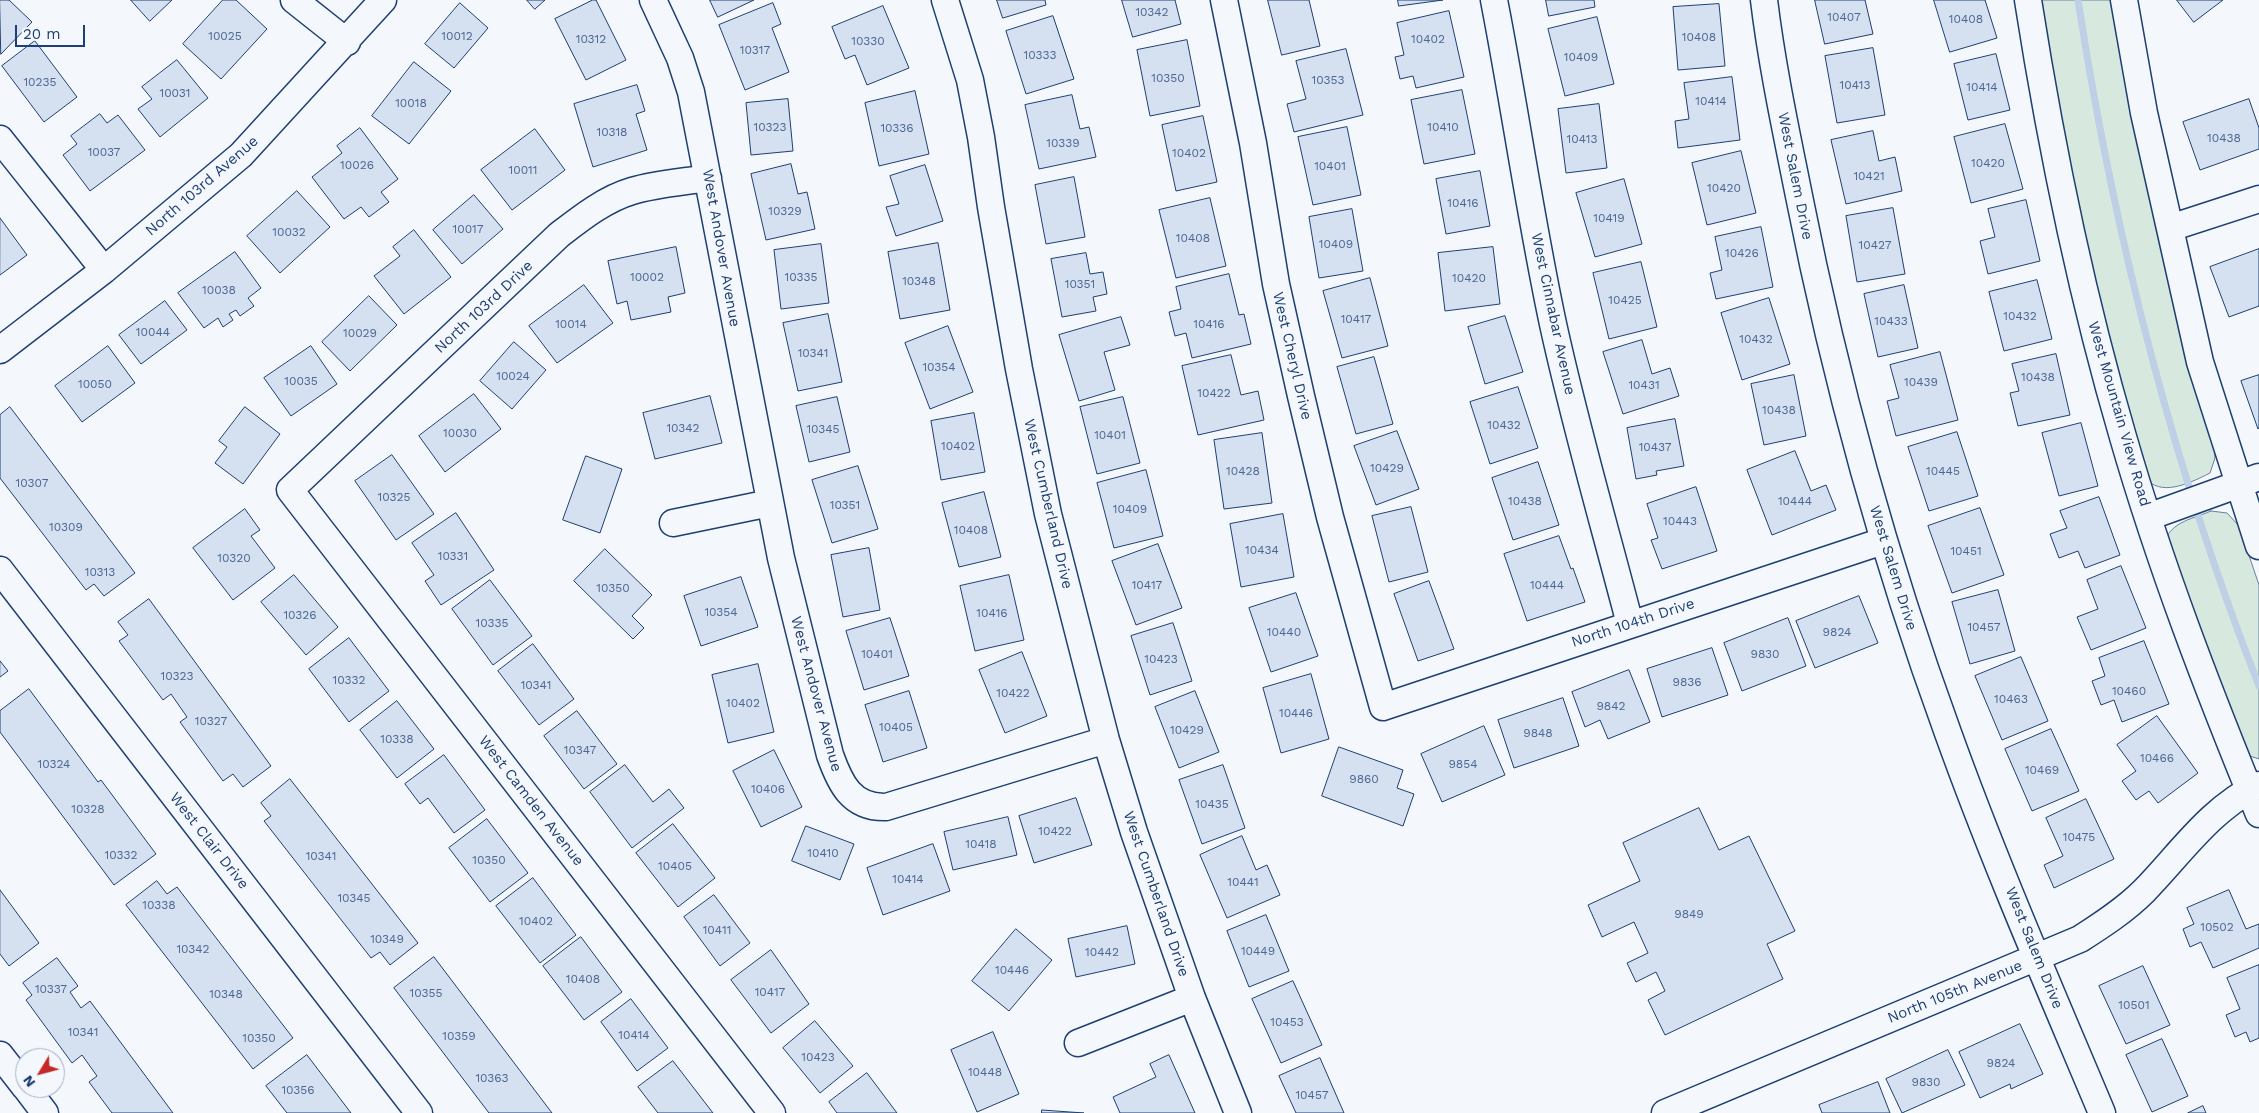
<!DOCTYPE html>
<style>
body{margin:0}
#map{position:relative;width:2259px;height:1113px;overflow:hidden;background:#f4f7fb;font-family:"Work Sans",sans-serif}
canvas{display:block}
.north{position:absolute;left:15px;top:1048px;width:50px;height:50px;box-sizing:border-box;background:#f4f7fb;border:1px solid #9eadc5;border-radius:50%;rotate:233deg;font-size:14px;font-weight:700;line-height:20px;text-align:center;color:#1d3f73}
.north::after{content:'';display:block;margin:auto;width:18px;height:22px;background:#c62828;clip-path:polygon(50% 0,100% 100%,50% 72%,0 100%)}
.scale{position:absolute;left:15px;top:25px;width:70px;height:22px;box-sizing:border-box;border:2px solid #1d3f73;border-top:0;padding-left:6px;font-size:15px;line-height:18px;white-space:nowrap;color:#1d3f73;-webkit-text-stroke:4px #f4f7fb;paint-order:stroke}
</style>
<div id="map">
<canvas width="2259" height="1113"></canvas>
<div class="north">N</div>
<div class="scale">20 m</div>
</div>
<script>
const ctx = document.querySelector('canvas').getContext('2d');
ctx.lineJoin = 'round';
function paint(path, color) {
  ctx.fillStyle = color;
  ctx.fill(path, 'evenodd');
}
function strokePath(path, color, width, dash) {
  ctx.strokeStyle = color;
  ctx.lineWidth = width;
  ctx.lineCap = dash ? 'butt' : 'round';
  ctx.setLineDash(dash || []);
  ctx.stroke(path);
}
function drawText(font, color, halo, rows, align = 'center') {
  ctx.font = font + ' "Work Sans",sans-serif';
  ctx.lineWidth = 4;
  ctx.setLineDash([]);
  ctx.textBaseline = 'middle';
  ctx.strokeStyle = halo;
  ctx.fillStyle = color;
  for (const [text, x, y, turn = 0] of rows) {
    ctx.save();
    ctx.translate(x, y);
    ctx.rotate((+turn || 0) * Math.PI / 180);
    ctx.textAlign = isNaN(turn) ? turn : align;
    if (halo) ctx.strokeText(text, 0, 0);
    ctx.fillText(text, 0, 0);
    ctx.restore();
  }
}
const green = new Path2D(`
 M2037 0H2112L2118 42 2172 298 2214 448 2215 458 2210 473C2192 482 2165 496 2148 481L2089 271Z
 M2211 511 2227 513 2239 526 2259 585V759L2247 755 2166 538C2174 521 2195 518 2211 511Z`);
const stream = new Path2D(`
 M2078 0C2114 234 2172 465 2259 686`);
const building = new Path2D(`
 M0 0H9L32 22 1 54Z
 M131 0H172L150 21Z
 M223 0H236L267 29 221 79 183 44Z
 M527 0H545L535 9Z
 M593 0H596L626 60 586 80 555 19Z
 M710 0H754L718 17Z
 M997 0H1045L1046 5 1003 18Z
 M1122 0H1175L1181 24 1133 37Z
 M1268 0H1309L1320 46 1282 55Z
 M1398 0H1443L1399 6Z
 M1546 0H1594L1595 7 1549 16Z
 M1815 0H1865L1873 34 1825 44Z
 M1934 0H1985L1997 38 1950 52Z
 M2177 0H2223L2194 22Z
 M460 3 488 28 454 68 425 44Z
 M773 3 781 24 772 28 789 72 745 90 719 25Z
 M1719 4 1725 66 1678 70 1673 7Z
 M883 6 909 68 867 85 855 55 845 59 832 27Z
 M1449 11 1464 77 1416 88 1413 76 1400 79 1395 57 1404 55 1397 23Z
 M1053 16 1074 79 1026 94 1006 31Z
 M1597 17 1614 84 1565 96 1548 29Z
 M1187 40 1200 106 1150 116 1137 50Z
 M35 41 77 97 44 122 2 66Z
 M1873 48 1885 115 1837 123 1825 56Z
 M1346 49 1363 115 1294 132 1287 104 1306 99 1296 61Z
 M1996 54 2010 110 1968 120 1954 64Z
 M177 60 208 98 160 137 138 109 152 99 142 87Z
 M414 62 451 91 409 144 372 116Z
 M1732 77 1740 140 1678 148 1675 121 1689 119 1684 83Z
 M637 85 645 111 636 114 647 150 593 167 574 104Z
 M1462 90 1475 154 1424 164 1411 100Z
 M915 91 929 154 879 166 865 103Z
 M1072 95 1080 129 1089 127 1096 157 1039 169 1025 105Z
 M788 99 793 151 751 155 746 103Z
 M2249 99 2259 128V149L2200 170 2183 122Z
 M1599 104 1607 168 1566 173 1558 109Z
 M100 114 107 123 118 115 145 150 90 191 63 155 77 144 71 136Z
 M1203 116 1217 182 1176 191 1162 125Z
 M2005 124 2023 189 1971 203 1954 137Z
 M1347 127 1361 195 1313 205 1298 137Z
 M360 128 398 179 381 192 389 202 369 217 361 207 344 219 312 177 342 153 337 146Z
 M535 129 565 170 512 210 481 170Z
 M1873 131 1879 161 1895 157 1902 191 1846 204 1831 140Z
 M1741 151 1756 213 1707 225 1692 163Z
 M791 164 798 194 807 192 815 229 766 240 751 174Z
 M925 165 943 221 896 236 886 207 899 204 890 176Z
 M1480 171 1490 226 1446 234 1436 179Z
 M1074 177 1085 237 1046 244 1035 185Z
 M1624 179 1642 244 1595 257 1576 193Z
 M297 191 330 227 280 273 247 236Z
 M474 195 503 229 462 264 433 230Z
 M1210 198 1226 266 1176 278 1159 210Z
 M2026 200 2040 261 1988 274 1980 241 1995 237 1988 209Z
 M1893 208 1905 274 1857 282 1846 216Z
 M1352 209 1363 271 1319 278 1309 217Z
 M0 218 27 255 0 275Z
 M1761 227 1773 287 1716 299 1710 273 1722 270 1715 237Z
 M414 230 451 277 404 314 374 276 400 256 393 247Z
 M938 243 950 310 900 319 888 252Z
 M821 244 829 303 781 309 774 250Z
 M676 247 685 293 668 297 671 312 631 320 627 301 617 304 608 261Z
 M1493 247 1500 304 1445 311 1438 253Z
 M2259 249V306L2229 317 2210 267Z
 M235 252 261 288 248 298 254 306 240 316 236 310 229 314 233 320 223 327 218 318 204 328 178 293Z
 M1086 253 1090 274 1103 272 1107 294 1093 297 1096 311 1062 317 1051 259Z
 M1641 262 1657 327 1609 339 1593 273Z
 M1229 274 1239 315 1244 314 1251 344 1192 358 1186 333 1175 336 1169 312 1181 309 1176 287Z
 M1370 278 1388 346 1342 358 1323 291Z
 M2037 280 2052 339 2004 351 1989 292Z
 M584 285 613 323 557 363 529 326Z
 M1904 285 1918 348 1878 357 1864 294Z
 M369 296 397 325 350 371 322 342Z
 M1769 298 1790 364 1742 380 1721 313Z
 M165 301 187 330 141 364 119 335Z
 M828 314 842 382 798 391 783 323Z
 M1505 316 1523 372 1485 384 1468 327Z
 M1121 317 1130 345 1104 352 1115 390 1079 401 1059 335Z
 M948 326 973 392 930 409 905 343Z
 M1642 340 1652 374 1670 368 1679 396 1623 414 1603 352Z
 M514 342 546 370 512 409 480 381Z
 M108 346 135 383 82 422 55 386Z
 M311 346 337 384 291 416 264 378Z
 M1940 352 1958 420 1896 436 1887 401 1899 398 1890 365Z
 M2056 354 2070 415 2018 426 2010 393 2019 391 2012 364Z
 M1231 355 1241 395 1258 391 1264 420 1198 435 1182 366Z
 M1374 357 1393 424 1356 434 1337 367Z
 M1794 375 1806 436 1764 445 1751 384Z
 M2259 375V428L2258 429 2241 381Z
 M1518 387 1538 448 1490 464 1470 402Z
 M474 394 501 429 445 472 419 436Z
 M710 396 722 443 655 459 643 413Z
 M837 397 850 452 809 462 796 406Z
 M1123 397 1140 463 1097 474 1080 407Z
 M10 407 135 573 104 596 94 584 86 590 0 478V415Z
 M245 407 280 434 243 484 215 463 227 447 219 441Z
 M974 413 985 472 941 480 931 421Z
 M1675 419 1684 466 1656 471 1657 475 1636 479 1627 428Z
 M2081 423 2098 486 2059 496 2042 433Z
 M1397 431 1419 489 1376 505 1354 446Z
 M1957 432 1978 496 1929 511 1908 447Z
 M1262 433 1272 503 1224 509 1214 440Z
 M1795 451 1811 491 1826 485 1836 510 1772 535 1747 470Z
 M392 455 434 514 396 540 355 481Z
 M586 456 622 469 600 533 563 520Z
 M1538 462 1559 525 1513 540 1492 478Z
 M858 466 878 529 832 543 812 480Z
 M1146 470 1163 536 1114 548 1097 483Z
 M1696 487 1717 551 1662 569 1651 540 1658 538 1647 504Z
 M984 492 1001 557 959 567 942 503Z
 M2099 497 2120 555 2085 568 2078 551 2059 558 2050 534 2067 528 2060 511Z
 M1411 507 1428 572 1389 582 1372 516Z
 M1980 508 2004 575 1952 593 1928 526Z
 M245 509 260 530 251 536 275 568 233 600 193 548Z
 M456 513 494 570 441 605 425 581 434 575 412 543Z
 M1283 514 1294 577 1241 587 1230 524Z
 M1559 536 1571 569 1573 568 1585 602 1527 621 1504 554Z
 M1158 544 1182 608 1136 625 1112 561Z
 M869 548 880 610 843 617 831 555Z
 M605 549 652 595 632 616 644 628 633 639 574 581Z
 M2121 566 2146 628 2091 650 2077 617 2098 609 2087 580Z
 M294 575 338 627 306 655 261 602Z
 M1009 575 1024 640 975 651 960 586Z
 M741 577 758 627 701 646 684 596Z
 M490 580 532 636 493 665 452 609Z
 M1429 581 1454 649 1418 661 1394 594Z
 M1998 590 2015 651 1970 664 1952 602Z
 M1296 593 1318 656 1271 672 1249 608Z
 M1859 596 1878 643 1815 668 1796 621Z
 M149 599 271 766 243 787 233 774 223 781 180 722 187 717 171 694 163 700 119 641 128 635 118 622Z
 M890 618 909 676 864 690 846 631Z
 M1788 618 1806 666 1742 691 1724 643Z
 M1173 623 1192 681 1150 695 1131 636Z
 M349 638 389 691 349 722 309 669Z
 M2144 641 2169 704 2122 722 2114 700 2101 705 2092 681 2105 676 2099 658Z
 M533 644 574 699 539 725 498 671Z
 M1712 648 1728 695 1662 717 1647 669Z
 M1022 652 1047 716 1005 733 979 670Z
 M2021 657 2048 721 2002 740 1975 676Z
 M0 661 8 671 0 677Z
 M758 664 774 732 728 743 712 675Z
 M1629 670 1650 722 1608 739 1600 720 1585 727 1572 692Z
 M1311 674 1329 739 1281 753 1263 688Z
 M29 689 98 782 101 780 156 854 114 885 0 732V711Z
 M909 691 927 748 883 762 865 705Z
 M1195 691 1219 752 1179 768 1155 707Z
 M1563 698 1579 746 1514 768 1498 720Z
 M397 701 434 749 397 778 360 730Z
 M577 711 617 764 584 789 544 736Z
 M2157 716 2198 773 2158 803 2149 791 2136 800 2122 781 2136 771 2117 745Z
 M1484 726 1505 775 1442 802 1421 754Z
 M2051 729 2079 791 2032 811 2005 749Z
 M1339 747 1403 770 1397 788 1414 794 1403 826 1322 796Z
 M774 750 802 807 761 827 733 771Z
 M444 755 485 810 454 833 428 798 420 804 405 784Z
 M625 765 653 802 669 789 684 808 632 848 590 792Z
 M1223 765 1245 828 1202 844 1179 780Z
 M290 779 418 943 390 965 380 952 371 958 264 821 271 816 261 803Z
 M1076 798 1092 845 1034 863 1019 816Z
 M2086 799 2114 859 2054 888 2044 865 2063 856 2046 818Z
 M1699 808 1719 850 1749 836 1795 931 1767 944 1783 979 1665 1035 1648 1000 1665 991 1656 972 1636 982 1627 963 1648 953 1634 922 1602 937 1588 905 1640 881 1623 843Z
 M1008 817 1017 855 953 870 944 832Z
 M487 819 528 873 490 902 449 848Z
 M673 824 715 878 678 907 636 853Z
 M806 826 854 844 840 880 792 861Z
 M1242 836 1256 870 1267 865 1280 895 1227 918 1200 855Z
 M933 844 950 891 883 915 867 868Z
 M533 878 576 935 540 963 496 906Z
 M157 881 167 894 177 887 293 1038 253 1069 126 905Z
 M0 890 39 943 9 966 0 954Z
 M2229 890 2246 929 2259 924V948L2213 968 2201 942 2190 947 2183 929 2194 924 2187 908Z
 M714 895 750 943 720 966 684 917Z
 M1266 915 1289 971 1249 987 1227 931Z
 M1127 926 1135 964 1076 977 1068 939Z
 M1016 929 1052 960 1009 1011 972 981Z
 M581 937 622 992 584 1020 543 966Z
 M771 950 809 1004 771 1033 731 980Z
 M434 957 552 1113H489L394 988Z
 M57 958 78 986 70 992 81 1008 90 1001 173 1113H112L89 1082 97 1076 82 1055 72 1063 26 1000 32 995 23 983Z
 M2259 965V1038L2250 1042 2246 1032 2235 1037 2226 1015 2240 1009 2227 978Z
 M2143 966 2170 1025 2126 1044 2099 986Z
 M1293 981 1322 1045 1281 1063 1252 999Z
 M631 999 668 1048 637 1071 601 1022Z
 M815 1021 853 1066 820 1093 783 1048Z
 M2020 1024 2043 1074 2011 1089 2010 1084 1980 1098 1959 1052Z
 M993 1032 1019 1094 977 1112 951 1050Z
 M2162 1039 2188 1096 2152 1112 2126 1055Z
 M1948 1050 1965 1085 1902 1113 1886 1079Z
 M307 1055 351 1113H287L266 1086Z
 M1169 1055 1195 1113H1120L1113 1097 1156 1077 1150 1064Z
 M1320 1058 1344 1113H1296L1279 1076Z
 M673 1061 713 1113H658L638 1087Z
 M867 1073 897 1113H837L829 1102Z
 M1878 1082 1890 1113H1822L1819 1105Z
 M2203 1106 2206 1113H2188Z
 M1042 1110 1084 1113H1042Z`);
const minor = new Path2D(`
 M294 0 347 42
 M653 0 680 58 691 92 781 558 830 755C840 783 851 808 886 807L1106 740
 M945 0 970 80 981 137 991 207 1019 369 1048 514 1106 740 1134 832 1192 998 1238 1113
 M1224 0 1253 143 1276 284 1301 396 1330 517 1383 707 1883 541
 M1494 0C1515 108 1530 216 1553 324 1575 425 1604 524 1630 624
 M1764 0C1772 66 1786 131 1799 196 1835 379 1884 558 1948 733 1994 861 2049 987 2102 1113
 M2028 0C2051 147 2081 294 2123 437 2160 565 2208 690 2259 814
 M2124 0 2144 113 2200 362 2259 546
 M0 139 104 270
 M708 178C683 182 656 184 632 191 605 199 581 218 559 235L290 490 772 1113
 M2170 228 2259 199
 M0 350 104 270 241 155 383 0
 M2148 517 2259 477
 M673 523 770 503
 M0 570 419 1113
 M1078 1043 1192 998
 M0 1055 25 1087
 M26 1088 45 1113
 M1665 1113 2080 939C2102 925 2125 910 2144 891 2181 853 2210 809 2259 785`);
const numberNames = [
 ["10342",1152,12],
 ["10407",1844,17],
 ["10408",1966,19],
 ["10025",225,36],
 ["10012",457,36],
 ["10408",1699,37],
 ["10312",591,39],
 ["10402",1428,39],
 ["10330",868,41],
 ["10317",755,50],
 ["10333",1040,55],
 ["10409",1581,57],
 ["10350",1168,78],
 ["10353",1328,80],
 ["10235",40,82],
 ["10413",1855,85],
 ["10414",1982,87],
 ["10031",175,93],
 ["10414",1711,101],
 ["10018",411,103],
 ["10323",770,127],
 ["10410",1443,127],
 ["10336",897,128],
 ["10318",612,132],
 ["10438",2224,138],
 ["10413",1582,139],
 ["10339",1063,143],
 ["10037",104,152],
 ["10402",1189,153],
 ["10420",1988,163],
 ["10026",357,165],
 ["10401",1330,166],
 ["10011",523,170],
 ["10421",1869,176],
 ["10420",1724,188],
 ["10416",1463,203],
 ["10329",785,211],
 ["10419",1609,218],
 ["10017",468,229],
 ["10032",289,232],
 ["10408",1193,238],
 ["10409",1336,244],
 ["10427",1875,245],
 ["10426",1742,253],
 ["10002",647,277],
 ["10335",801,277],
 ["10420",1469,278],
 ["10348",919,281],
 ["10351",1080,284],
 ["10038",219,290],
 ["10425",1625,300],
 ["10432",2020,316],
 ["10417",1356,319],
 ["10433",1891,321],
 ["10014",571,324],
 ["10416",1209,324],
 ["10044",153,332],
 ["10029",360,333],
 ["10432",1756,339],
 ["10341",813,353],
 ["10354",939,367],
 ["10024",513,376],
 ["10438",2038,377],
 ["10035",301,381],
 ["10439",1921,382],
 ["10050",95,384],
 ["10431",1644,385],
 ["10422",1214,393],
 ["10438",1779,410],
 ["10432",1504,425],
 ["10342",683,428],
 ["10345",823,429],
 ["10030",460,433],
 ["10401",1110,435],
 ["10402",958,446],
 ["10437",1655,447],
 ["10429",1387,468],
 ["10428",1243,471],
 ["10445",1943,471],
 ["10307",32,483],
 ["10325",394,497],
 ["10438",1525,501],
 ["10444",1795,501],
 ["10351",845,505],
 ["10409",1130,509],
 ["10443",1680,521],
 ["10309",66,527],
 ["10408",971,530],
 ["10434",1262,550],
 ["10451",1966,551],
 ["10331",453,556],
 ["10320",234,558],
 ["10313",100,572],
 ["10417",1147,585],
 ["10444",1547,585],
 ["10350",613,588],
 ["10354",721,612],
 ["10416",992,613],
 ["10326",300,615],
 ["10335",492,623],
 ["10457",1984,627],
 ["10440",1284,632],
 ["9824",1837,632],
 ["10401",877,654],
 ["9830",1765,654],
 ["10423",1161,659],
 ["10323",177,676],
 ["10332",349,680],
 ["9836",1687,682],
 ["10341",536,685],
 ["10460",2129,691],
 ["10422",1013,693],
 ["10463",2011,699],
 ["10402",743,703],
 ["9842",1611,706],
 ["10446",1296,713],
 ["10327",211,721],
 ["10405",896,727],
 ["10429",1187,730],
 ["9848",1538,733],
 ["10338",397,739],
 ["10347",580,750],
 ["10466",2157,758],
 ["10324",54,764],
 ["9854",1463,764],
 ["10469",2042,770],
 ["9860",1364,779],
 ["10406",768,789],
 ["10435",1212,804],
 ["10328",88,809],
 ["10422",1055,831],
 ["10475",2079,837],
 ["10418",981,844],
 ["10410",823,853],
 ["10332",121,855],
 ["10341",321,856],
 ["10350",489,860],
 ["10405",675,866],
 ["10414",908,879],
 ["10441",1243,882],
 ["10345",354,898],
 ["10338",159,905],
 ["9849",1689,914],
 ["10402",536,921],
 ["10502",2217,927],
 ["10411",717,930],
 ["10349",387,939],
 ["10342",193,949],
 ["10449",1258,951],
 ["10442",1102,952],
 ["10446",1012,970],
 ["10408",583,979],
 ["10337",51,989],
 ["10417",770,992],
 ["10355",426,993],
 ["10348",226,994],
 ["10501",2134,1005],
 ["10453",1287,1022],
 ["10341",83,1032],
 ["10414",634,1035],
 ["10359",459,1036],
 ["10350",259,1038],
 ["10423",818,1057],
 ["9824",2001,1063],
 ["10448",985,1072],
 ["10363",492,1078],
 ["9830",1926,1082],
 ["10356",298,1090],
 ["10457",1312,1095]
];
const streetNames = [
 ["West Salem Drive",1795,176,79],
 ["North 103rd Avenue",202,186,-41],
 ["West Andover Avenue",721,248,80],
 ["North 103rd Drive",484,307,-43],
 ["West Cinnabar Avenue",1553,314,78],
 ["West Cheryl Drive",1292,356,77],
 ["West Mountain View Road",2119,414,74],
 ["West Cumberland Drive",1048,504,77],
 ["West Salem Drive",1893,568,73],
 ["North 104th Drive",1633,623,-18],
 ["West Andover Avenue",816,694,75],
 ["West Camden Avenue",531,801,52],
 ["West Clair Drive",209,841,52],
 ["West Cumberland Drive",1156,894,71],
 ["West Salem Drive",2034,948,68],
 ["North 105th Avenue",1955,992,-22]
];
paint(green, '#d7e8df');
strokePath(green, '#687fa3', 1);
strokePath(stream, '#bed0e5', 7);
paint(building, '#d5e0f0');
strokePath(building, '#1d3f73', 1);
strokePath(minor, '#1d3f73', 29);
strokePath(minor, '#f4f7fb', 26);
drawText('12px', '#4b6792', null, numberNames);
drawText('15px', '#1d3f73', '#f4f7fb', streetNames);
</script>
